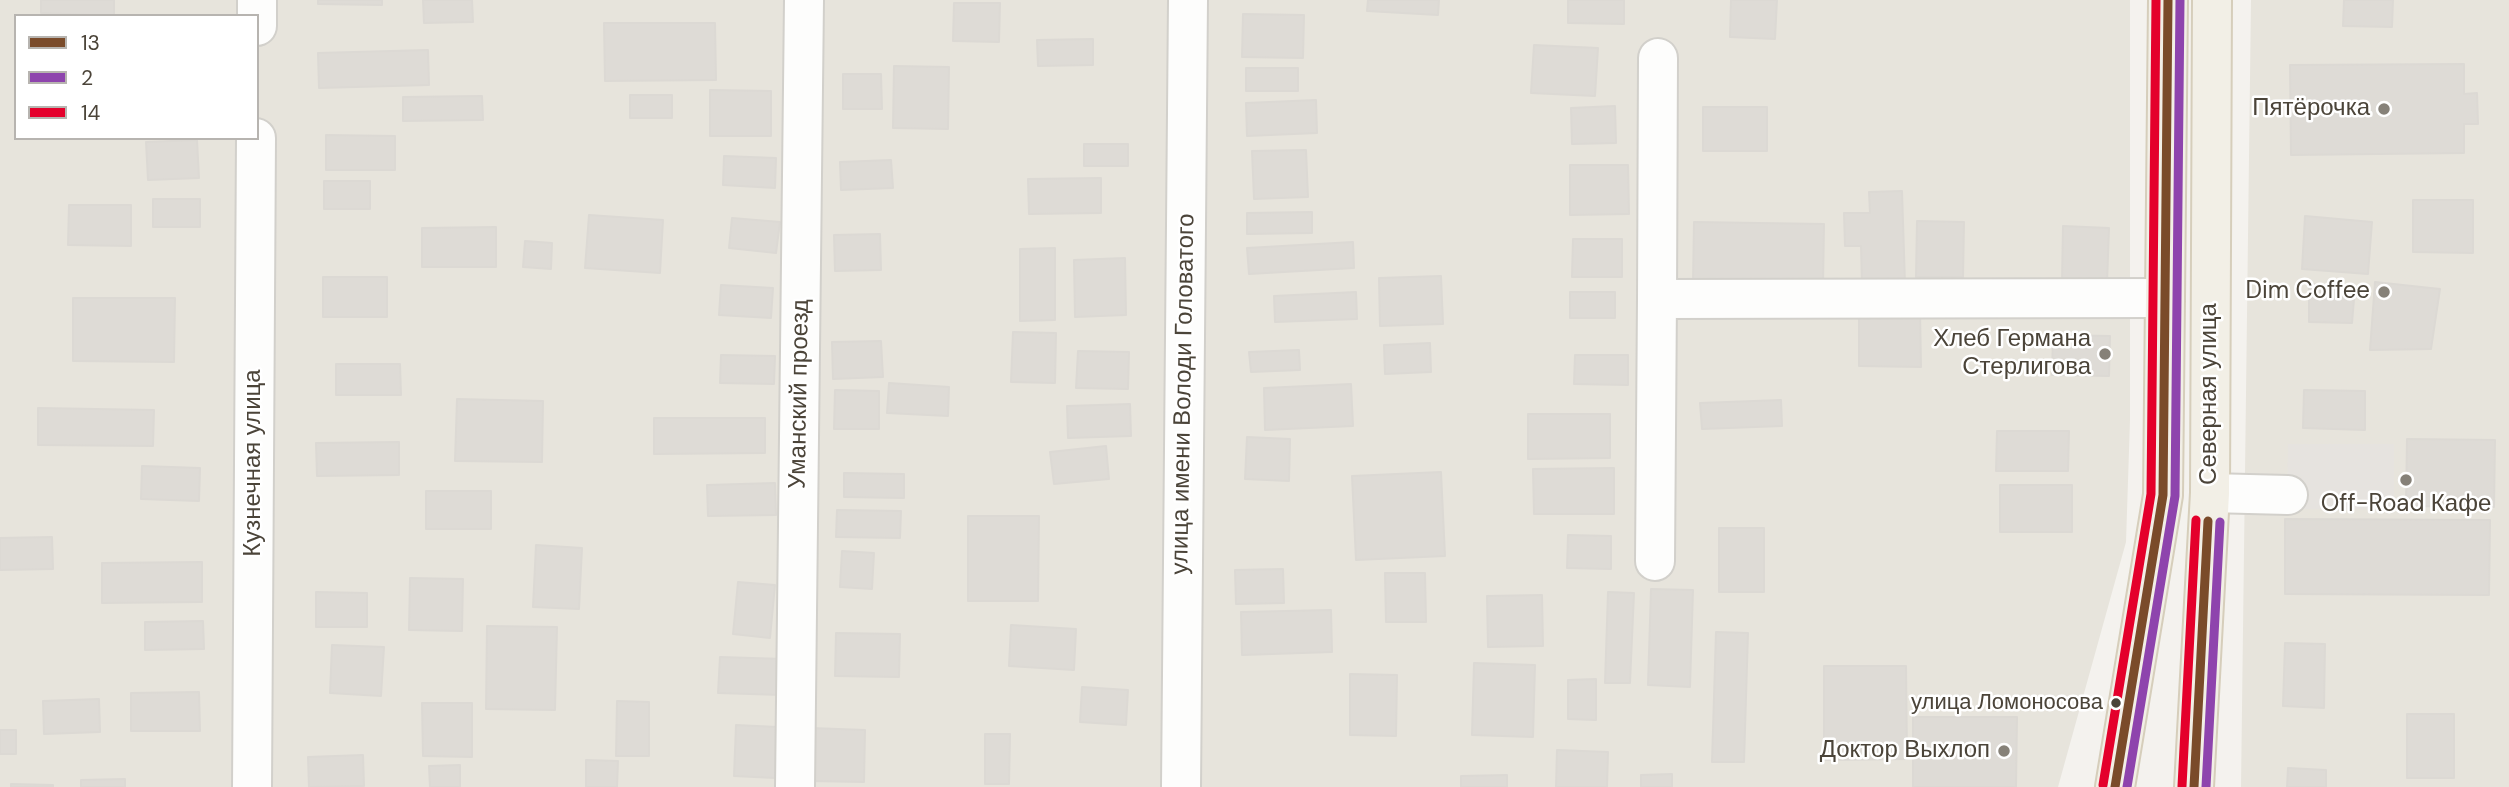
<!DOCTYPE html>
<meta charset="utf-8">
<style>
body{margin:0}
#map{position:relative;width:2509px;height:787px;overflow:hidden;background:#f4f2ee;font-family:"DM Sans",sans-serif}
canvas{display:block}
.legend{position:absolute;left:14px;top:14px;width:245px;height:126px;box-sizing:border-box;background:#fff;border:2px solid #b7b4b0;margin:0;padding:9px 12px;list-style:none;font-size:21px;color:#4b4439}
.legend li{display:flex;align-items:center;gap:14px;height:35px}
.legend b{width:35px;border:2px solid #b7b4b0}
</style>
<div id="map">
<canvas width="2509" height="787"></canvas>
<ul class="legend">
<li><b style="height:9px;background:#7a4b2a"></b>13</li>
<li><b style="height:9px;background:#8e44ad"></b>2</li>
<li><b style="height:9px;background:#e4002b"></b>14</li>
</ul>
</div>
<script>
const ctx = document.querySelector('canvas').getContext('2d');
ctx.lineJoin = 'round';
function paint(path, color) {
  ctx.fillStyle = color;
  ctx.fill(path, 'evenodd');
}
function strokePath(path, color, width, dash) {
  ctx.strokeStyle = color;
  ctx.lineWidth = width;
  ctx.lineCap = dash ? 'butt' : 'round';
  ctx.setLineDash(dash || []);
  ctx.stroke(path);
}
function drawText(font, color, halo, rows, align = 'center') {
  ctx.font = font + ' "DM Sans",sans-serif';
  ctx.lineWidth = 5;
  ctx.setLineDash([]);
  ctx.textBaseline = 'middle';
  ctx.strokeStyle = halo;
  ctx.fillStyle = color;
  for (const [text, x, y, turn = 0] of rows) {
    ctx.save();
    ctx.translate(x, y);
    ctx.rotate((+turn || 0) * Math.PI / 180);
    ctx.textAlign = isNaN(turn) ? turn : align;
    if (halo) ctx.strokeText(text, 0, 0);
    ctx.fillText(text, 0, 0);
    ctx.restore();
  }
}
const residential = new Path2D(`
 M0 0H2130V420L2126 542 2058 787H0ZM16 16H257V138H16Z
 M2251 0H2509V787H2241Z`);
const parking = new Path2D(`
 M2288 444H2394V509H2287Z`);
const building = new Path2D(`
 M41 0H114V16L41 13Z
 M318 0H382V5L318 4Z
 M423 0H472L473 22 424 23Z
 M1368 0H1439L1438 15 1367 11Z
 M1568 0H1624V24L1568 23Z
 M1731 0H1777L1775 39 1730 37Z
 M2344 0H2393L2392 27 2343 26Z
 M954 3H1000L999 42 953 41Z
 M1243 14 1304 15 1303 58 1242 57Z
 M604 23H715L716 80 605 81Z
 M1093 39V65L1038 66 1037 40Z
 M1534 45 1598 48 1595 96 1531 93Z
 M428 50 429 85 319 88 318 53Z
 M2464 64V94L2477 93 2478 124H2464V153L2291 155 2290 65Z
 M894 66 949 67 948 129 893 128Z
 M1246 68H1298V91H1246Z
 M843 74H881L882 109H843Z
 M710 90 771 91V136H710Z
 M630 95H672V118H630Z
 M482 96 483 120 403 121V97Z
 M1316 100 1317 133 1247 136 1246 103Z
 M1615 106 1616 143 1572 144 1571 108Z
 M1703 107H1767V151H1703Z
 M326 135 395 136V170H326Z
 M197 140 199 178 148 180 146 142Z
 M1084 144H1128V166H1084Z
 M1306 150 1308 197 1254 199 1252 151Z
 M724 156 776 158 775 188 723 185Z
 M891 160 893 188 841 190 840 162Z
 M1570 165H1628L1629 214 1570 215Z
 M1101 178V213L1029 214 1028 179Z
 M324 181H370V209H324Z
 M1902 191 1905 284 1862 285 1861 246H1845L1844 213H1870L1869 192Z
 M153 199H200V227H153Z
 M2413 200H2473V253L2413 252Z
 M69 205H131V246L68 245Z
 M1312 212V233L1247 234V213Z
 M589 215 663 220 660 273 585 268Z
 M2305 216 2372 222 2368 274 2302 269Z
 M732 218 780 222 776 253 729 248Z
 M1917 221 1964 222 1963 277H1916Z
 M1694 222 1824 224 1823 285 1693 283Z
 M2063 226 2109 228 2107 284 2062 283Z
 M496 227V267H422V228Z
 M880 234 881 270 835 271 834 235Z
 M1573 239H1622V277H1572Z
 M525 241 552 243 551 269 523 267Z
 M1353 242 1354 268 1249 274 1247 248Z
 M1055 248V320L1020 321V249Z
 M1125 258 1126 315 1075 317 1074 260Z
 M1441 276 1443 324 1380 326 1379 278Z
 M323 277H387V317H323Z
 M2375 282 2440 289 2431 349 2370 350Z
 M2309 284 2355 287 2352 323 2309 322Z
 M721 285 773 288 771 318 719 315Z
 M1356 292 1357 319 1275 322 1274 296Z
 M1570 292H1615V318H1570Z
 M73 298H175L174 362 73 361Z
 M1859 310 1920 311 1921 367 1859 366Z
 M1013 332 1056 333 1055 383 1011 382Z
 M2053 335 2110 336 2109 376 2052 375Z
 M881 341 883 377 833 379 832 342Z
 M1430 343 1431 372 1385 374 1384 345Z
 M1299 350 1300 370 1251 372 1249 352Z
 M1078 351 1129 352 1128 389 1076 388Z
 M721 355 775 356 774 384 720 383Z
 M1575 355H1628V385L1574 384Z
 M336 364H400L401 395H336Z
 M889 383 949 387 948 416 887 413Z
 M1351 384 1353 426 1265 430 1264 388Z
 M835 390 879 391V429H834Z
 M2304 390 2365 391V430L2303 428Z
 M457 399 543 401 542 462 455 461Z
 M1781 400 1782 426 1702 429 1700 403Z
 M1130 404 1131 436 1068 438 1067 406Z
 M38 408 154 410 153 446 38 445Z
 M1528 414H1610V458L1528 459Z
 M654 418H765V453L654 454Z
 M1997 431H2069L2068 471H1996Z
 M1247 437 1290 439 1289 481 1245 479Z
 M2407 439 2495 440 2494 507 2406 506Z
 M399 442V475L317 476 316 443Z
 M1106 446 1109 479 1054 484 1050 452Z
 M142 466 200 468 199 501 141 499Z
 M1614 468V514H1534L1533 469Z
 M1441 472 1445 556 1356 560 1352 476Z
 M844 473 904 474V498L844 497Z
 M775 483 776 515 708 516 707 485Z
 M2000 485H2072V532H2000Z
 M426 491H491V529H426Z
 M837 510 901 511 900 538 836 537Z
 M968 516H1039L1038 601H968Z
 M2285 519 2490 520 2489 595 2285 594Z
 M1719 528H1764V592H1719Z
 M1568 535 1611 536V569L1567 568Z
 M52 537 53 569 0 570V538Z
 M536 545 582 548 579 609 533 607Z
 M842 551 874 553 872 589 840 587Z
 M202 562V602L102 603V563Z
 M1283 569 1284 603 1236 604 1235 570Z
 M1385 573H1425L1426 622H1386Z
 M410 578 463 579 462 631 409 630Z
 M738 582 775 585 770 638 733 634Z
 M1651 589 1693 590 1690 687 1648 685Z
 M316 592 367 593V627H316Z
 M1608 592 1634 593 1630 683H1605Z
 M1542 595 1543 646 1488 647 1487 596Z
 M1331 610 1332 652 1242 655 1241 612Z
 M203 621 204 649 145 650V622Z
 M1011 625 1076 629 1074 670 1009 666Z
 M487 626 557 627 555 710 486 709Z
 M1716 632 1748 633 1744 762H1712Z
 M836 633 900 634 899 677 835 676Z
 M2285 643 2325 644 2324 708 2283 706Z
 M332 645 384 647 381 696 330 693Z
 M720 657 784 659 782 695 718 693Z
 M1474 663 1535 665 1533 737 1472 735Z
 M1824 666H1906L1907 759 1824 760Z
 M1350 674 1397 675 1396 736 1350 735Z
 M1596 679V720L1568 719V680Z
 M1082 687 1128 690 1126 725 1080 722Z
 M199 692 200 731H131V693Z
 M99 699 100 732 44 734 43 701Z
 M617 701 649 702V756H616Z
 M422 703H472V757L423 756Z
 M2407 714H2454V778H2407Z
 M1913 717H2017L2016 787H1913Z
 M736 725 777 727 775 778 734 776Z
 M811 728 865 730 864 782 809 781Z
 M0 730H16V754H0Z
 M985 734H1010L1009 784H985Z
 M1557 750 1608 752 1607 787H1556Z
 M363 755 364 786 309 787 308 757Z
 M586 760 618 761 617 787H586Z
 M460 765V787H430L429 766Z
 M2288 768 2326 770V787H2287Z
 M1672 774V787H1641V775Z
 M1507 775V787H1461V776Z
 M125 779V787H81V780Z
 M11 784 53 785V787H11Z`);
const minor = new Path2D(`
 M257 26V0
 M1657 299 1658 58
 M2210 493 2288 495
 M1655 561 1657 299 2165 298
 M252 787 256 138
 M795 787 804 0
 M1181 787 1188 0`);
const major = new Path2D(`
 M2115 787 2163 495 2168 0
 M2194 787 2210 493 2212 0`);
const bus1 = new Path2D(`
 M2115 787 2163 495 2168 0
 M2194 787 2208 521`);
const bus2 = new Path2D(`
 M2127 787 2175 496 2180 0
 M2206 787 2220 522`);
const bus3 = new Path2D(`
 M2103 785 2151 494 2156 0
 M2182 786 2196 520`);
const markers = [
 [2384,109,7,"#868178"],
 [2384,292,7,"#868178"],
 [2105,354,7,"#868178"],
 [2406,480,7,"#868178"],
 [2116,703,6,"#4b4439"],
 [2004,751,7,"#868178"]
];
const busNames = [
 ["улица Ломоносова",2103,703]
];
const poiNames = [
 ["Пятёрочка",2370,109],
 ["Dim Coffee",2370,292],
 ["Хлеб Германа",2091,340],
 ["Стерлигова",2091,368],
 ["Off-Road Кафе",2406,505,"center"],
 ["Доктор Выхлоп",1990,751]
];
const streetNames = [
 ["Уманский проезд",800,394,-89],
 ["улица имени Володи Головатого",1184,394,-89],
 ["Северная улица",2210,394,-90],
 ["Кузнечная улица",254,463,-90]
];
paint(residential, '#e7e4dc');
paint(parking, '#e6e3df');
paint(building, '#dedbd6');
strokePath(building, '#dcd9d4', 2);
strokePath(minor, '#d2d0cb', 42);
strokePath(major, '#d6cebb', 42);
strokePath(minor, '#fdfdfc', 38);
strokePath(major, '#f2efe6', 38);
strokePath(bus1, '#7a4b2a', 9);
strokePath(bus2, '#8e44ad', 9);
strokePath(bus3, '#e4002b', 9);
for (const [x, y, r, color] of markers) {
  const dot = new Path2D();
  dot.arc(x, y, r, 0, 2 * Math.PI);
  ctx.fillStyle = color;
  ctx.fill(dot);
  strokePath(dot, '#fff', 2.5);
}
drawText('22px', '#4b4439', '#fff', busNames, 'right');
drawText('24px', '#4b4439', '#fff', poiNames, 'right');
drawText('24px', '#4b4439', '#fff', streetNames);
</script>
